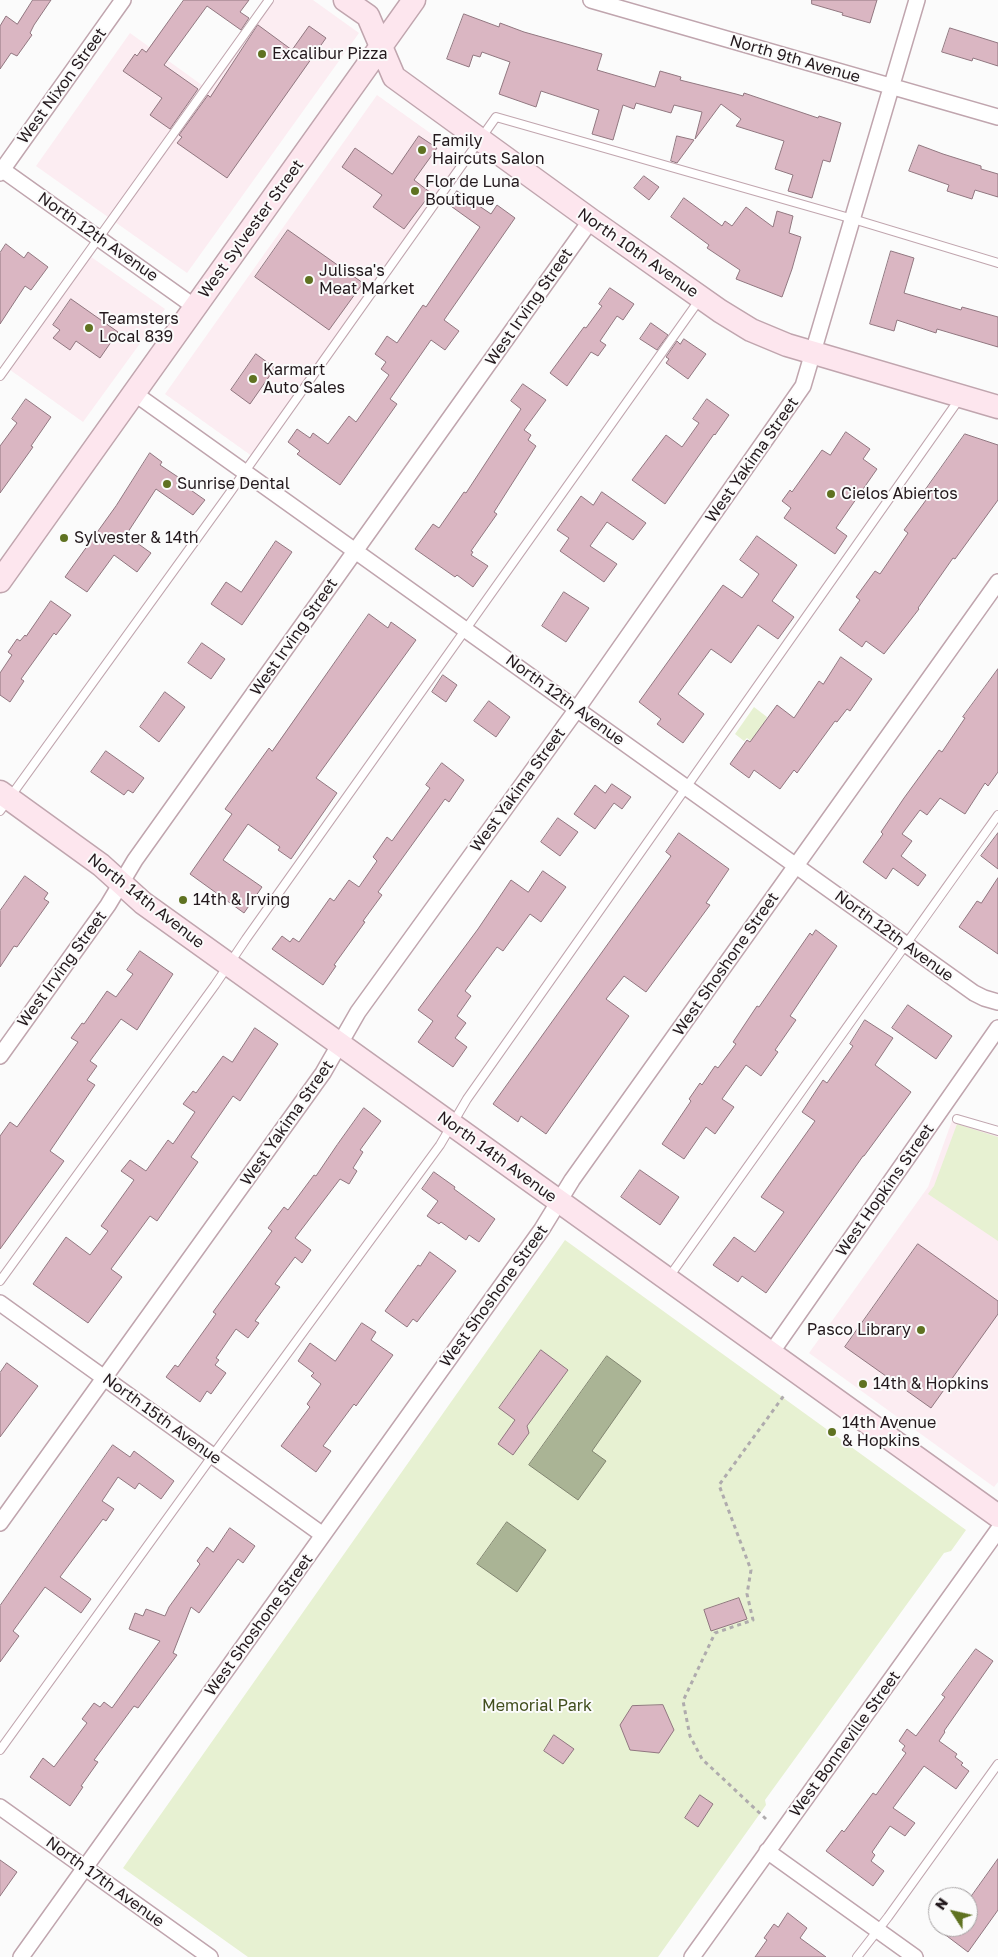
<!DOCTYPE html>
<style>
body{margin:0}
#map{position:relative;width:998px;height:1957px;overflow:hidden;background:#fbfbfb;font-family:"Golos Text",sans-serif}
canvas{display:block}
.north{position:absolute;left:928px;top:1887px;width:50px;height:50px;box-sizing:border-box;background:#fbfbfb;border:1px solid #a5a1a2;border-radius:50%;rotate:305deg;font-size:14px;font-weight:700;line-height:20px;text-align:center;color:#23191d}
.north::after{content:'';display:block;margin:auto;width:18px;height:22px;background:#5f7221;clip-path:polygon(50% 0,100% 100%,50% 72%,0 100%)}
</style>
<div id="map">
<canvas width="998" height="1957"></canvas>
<div class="north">N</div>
</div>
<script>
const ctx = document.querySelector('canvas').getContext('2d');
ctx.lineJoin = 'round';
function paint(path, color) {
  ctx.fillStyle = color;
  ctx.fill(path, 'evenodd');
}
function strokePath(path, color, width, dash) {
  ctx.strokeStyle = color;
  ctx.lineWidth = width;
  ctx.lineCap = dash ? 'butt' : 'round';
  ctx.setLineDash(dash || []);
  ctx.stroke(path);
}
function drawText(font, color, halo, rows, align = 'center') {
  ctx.font = font + ' "Golos Text",sans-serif';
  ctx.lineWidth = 4;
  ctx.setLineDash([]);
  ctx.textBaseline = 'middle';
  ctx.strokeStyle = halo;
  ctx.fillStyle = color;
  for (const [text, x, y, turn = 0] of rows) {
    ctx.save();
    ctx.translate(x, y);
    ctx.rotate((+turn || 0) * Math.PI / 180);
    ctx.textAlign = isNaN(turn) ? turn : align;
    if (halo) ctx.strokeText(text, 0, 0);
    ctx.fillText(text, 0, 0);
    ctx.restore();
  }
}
const built = new Path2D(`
 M269 0H313L359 33 187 273 36 166 130 33 206 88Z
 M377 95 468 160 256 459 165 394Z
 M87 254 165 309 83 422 6 367Z
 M953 1118 998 1131V1482L994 1487 809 1353 928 1187Z`);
const green = new Path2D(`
 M754 707 767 717 765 721 779 732 765 752 747 738 744 741 735 734Z
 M957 1124 998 1137V1241L928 1194 934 1186Z
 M565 1240 966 1530 951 1551 944 1553 765 1800 766 1805 658 1957H248L123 1868Z`);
const water = new Path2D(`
 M607 1356 641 1381 592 1451 606 1461 578 1500 529 1465Z
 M507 1522 546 1550 517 1592 477 1564Z`);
const building = new Path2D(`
 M33 0H51L34 25 30 33 32 35 17 56 11 53 0 69V26L6 16 17 24Z
 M184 0H249L240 12 249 18 241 30 207 6 164 65 198 89 170 129 150 115 162 98 123 71 135 54 137 56 142 49 146 52Z
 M812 0H877L870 23 842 15 843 13 812 4Z
 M464 14 499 27 500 23 524 32 602 54 597 70 655 87 660 71 681 77 680 80 736 94 743 96 744 93 818 118 819 116 841 123 830 162 823 160 812 198 788 191 793 175 775 169 784 141 736 126 741 119 721 104 695 139 702 112 674 105 671 113 636 103 634 109 623 105 613 140 592 134 599 110 541 91 536 107 499 94 510 62 482 52 480 57 473 55 469 67 447 59Z
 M258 25 292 50 309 26 326 38 227 178 177 143 182 137 179 135 208 95 210 97Z
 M950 28 998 43V66L973 58 972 61 942 52Z
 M419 136 437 148 414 180 431 193 404 229 373 207 382 195 342 167 355 148 392 174Z
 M677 136 694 140 677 163 671 161Z
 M919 145 943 154 981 166V169L998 174V197L975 190 972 199 947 191 949 185 909 171Z
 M644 176 659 187 649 200 634 188Z
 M457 191 491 214 497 205 515 218 444 320 459 331 445 350 431 340 390 399 397 404 340 485 297 454 300 451 288 442 297 429 310 438 313 433 328 444 349 416 356 422 389 375 381 369 386 362 375 354 387 336 397 343 423 305 426 307 480 227 448 204Z
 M684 198 722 226 725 221 732 226 746 207 773 227 777 211 793 216 789 233 801 237 792 269 782 297 736 279 740 270 707 248 709 245 671 217Z
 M288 230 363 283 329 330 255 277Z
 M6 244 24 258 28 252 48 267 31 290 25 286 0 324V253Z
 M891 251 914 258 904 293 961 310 962 307 998 317V347L937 329 936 333 897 320 894 331 870 324Z
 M610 288 634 304 623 320 617 316 600 341 606 345 598 356 591 352 567 386 550 373 584 327 586 328 602 306 599 304Z
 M71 299 118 332 100 358 76 341 70 350 53 338 60 330 53 325Z
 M651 323 668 335 657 350 640 339Z
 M684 339 706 354 688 379 666 363 669 359 666 357 677 341 680 344Z
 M256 354 275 368 250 404 231 390Z
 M523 384 546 400 524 430 531 435 528 440 536 446 494 512 497 514 471 551 473 552 471 555 488 566 473 587 457 575 455 577 415 549 433 524 439 528 464 492 466 493 521 409 511 401Z
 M26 399 51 417 31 446 33 447 0 493V446L17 423 12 419Z
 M707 399 729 415 715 435 714 434 665 504 632 480 666 435 682 447 699 423 693 419Z
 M846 432 870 449 863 459 877 469 836 528 847 536 835 554 784 518 791 508 782 501 790 490 792 492 822 450 830 455Z
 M965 434 998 445V500L955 559 953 558 918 608 919 609 884 654 866 641 862 647 839 630 860 600 856 597 875 571 880 574 908 533 904 530 929 496 924 492Z
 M150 453 162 462 160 465 187 483 185 486 205 500 193 515 156 489 126 535 151 553 137 572 114 555 87 592 65 577 116 506Z
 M602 492 646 523 633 540 607 522 590 546 617 564 604 582 560 551 569 538 557 530 581 496 593 505Z
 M757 536 797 565 772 601 794 617 778 639 758 625 731 663 711 649 678 694 704 714 683 743 657 724 661 719 639 702 723 585 742 598 759 574 740 560Z
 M276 541 292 552 242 625 211 604 226 582 241 592Z
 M564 592 589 608 566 642 542 626Z
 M51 601 71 615 56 635 54 633 21 679 24 681 10 702 0 695V673L12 655 8 652 17 639 20 641 25 635 26 636Z
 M369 614 388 628 391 622 416 640 316 778 337 793 291 859 278 850 280 847 248 824 223 860 262 887 244 913 190 874 232 814 225 809 269 748 272 751Z
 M202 643 225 659 211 679 188 663Z
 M841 657 872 679 850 711 847 709 837 722 835 721 797 773 794 770 780 789 754 770 749 778 730 764 747 740 750 742 777 705 794 718 819 681 823 684Z
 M998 669V772L988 786 985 783 965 814 940 798 927 815 920 810 902 834 912 841 901 856 926 875 918 886 893 868 886 879 863 862 883 834 881 832 904 798 939 750 942 752 965 718 963 717Z
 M443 675 457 685 446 702 432 692Z
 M165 692 185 707 159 742 140 727Z
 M489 701 510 717 496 737 474 721Z
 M106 751 144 778 133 793 128 790 124 795 91 772Z
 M442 763 464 780 449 802 445 799 378 892 382 895 363 921 365 922 334 965 336 966 323 985 272 949 282 936 290 942 293 938 299 942 330 898 334 901 349 880 359 887 377 861 373 857 387 837 392 841 430 788 426 785Z
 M612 784 631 797 622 809 614 803 595 829 574 814 595 785 605 793Z
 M558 818 578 832 560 856 541 842Z
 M679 833 729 869 706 903 710 905 646 992 624 976 606 999 629 1016 546 1134 521 1116 518 1122 493 1104 671 856 666 852Z
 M998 833V869L981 856Z
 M543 871 566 887 541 922 530 914 503 951 497 947 465 991 471 996 457 1016 466 1023 455 1038 467 1047 453 1067 418 1042 433 1021 418 1010 478 929 511 880 528 892Z
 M25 876 48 893 44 899 49 902 17 947 14 946 0 967V911Z
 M998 878V954L959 927 977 901 981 903Z
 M816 930 837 946 790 1016 796 1020 775 1050 778 1052 761 1076 746 1065 722 1099 734 1107 715 1134 706 1127 684 1159 662 1144 691 1101 689 1099 700 1083 702 1085 715 1066 718 1068 736 1044 733 1042 757 1006 759 1007 810 933 812 935Z
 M140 951 173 974 137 1030 121 1019 90 1061 97 1066 87 1080 95 1085 50 1151 64 1161 0 1249V1136L10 1122 17 1127 78 1042 71 1038 82 1023 84 1024 107 991 116 997 133 974 127 970Z
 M908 1005 952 1036 936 1059 892 1028Z
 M865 1020 893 1038 875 1065 911 1092 864 1156H863L766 1293 742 1276 738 1282 713 1265 734 1237 755 1252 784 1212 761 1197 815 1121 802 1112 823 1080 827 1083 853 1046 850 1044Z
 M255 1028 278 1044 240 1101 233 1096 191 1157 198 1162 157 1221 150 1216 111 1269 122 1277 88 1323 33 1284 66 1237 90 1255 108 1231 101 1226 134 1180 121 1171 130 1160 146 1171 168 1140 173 1144 195 1112 183 1104 193 1091 196 1093 223 1056 232 1062Z
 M364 1108 381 1121 360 1150 363 1152 353 1168 357 1171 349 1184 340 1179 295 1238 311 1250 302 1263 295 1257 275 1284 280 1287 255 1321 259 1323 248 1338 236 1329 216 1358 219 1360 215 1365 226 1373 211 1394 207 1391 200 1402 166 1377 175 1365 178 1367 216 1314 213 1312 272 1231 268 1228 284 1207 288 1210 314 1175 316 1176 337 1145Z
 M640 1170 679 1197 660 1225 621 1197Z
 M434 1172 455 1187 454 1189 495 1219 479 1242 469 1235 466 1240 441 1222 439 1224 427 1216 438 1201 422 1189Z
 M918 1244 998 1301V1314L931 1408 845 1347Z
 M430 1252 456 1271 417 1322 413 1319 407 1327 385 1311 418 1265 420 1266Z
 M362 1323 376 1332 371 1340 393 1355 356 1406 354 1404 323 1446 331 1451 316 1472 281 1446 310 1407 307 1404 321 1384 311 1376 314 1373 298 1361 310 1343 335 1361Z
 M541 1350 568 1370 527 1426 529 1433 513 1455 498 1444 515 1420 499 1408Z
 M7 1363 38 1386 0 1437V1373Z
 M113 1445 130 1457 134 1451 174 1481 161 1499 139 1483 135 1489 118 1477 102 1501 114 1509 106 1521 103 1519 60 1577 91 1599 81 1613 45 1587 13 1631 19 1636 0 1662V1606Z
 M230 1528 255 1546 243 1563 238 1559 199 1613 191 1607 173 1653 177 1655 138 1708 134 1706 94 1760 98 1762 81 1786 83 1787 70 1806 30 1777 43 1758 54 1767 87 1723 82 1719 94 1703 100 1707 104 1702 112 1708 160 1641 129 1629 135 1613 143 1616 146 1609 165 1616 169 1607 200 1564 197 1561 207 1547 213 1552Z
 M739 1598 747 1619 711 1631 704 1610Z
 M976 1649 993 1661 944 1731 945 1732 939 1741 957 1754 955 1757 963 1763 961 1765 969 1771 956 1789 924 1766 893 1808 915 1823 905 1836 890 1826 872 1852 875 1855 871 1861 884 1871 873 1886 826 1851 842 1830 844 1832 873 1793 876 1795 906 1753 902 1750 905 1746 899 1741 907 1729 916 1736 945 1697 942 1695Z
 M663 1705 674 1730 659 1753 630 1750 620 1725 632 1706Z
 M554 1735 574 1749 563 1764 544 1751Z
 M700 1795 713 1804 698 1827 685 1818Z
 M998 1859V1910L968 1952 935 1927H968V1901Z
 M0 1860 17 1872 0 1896Z
 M788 1913 807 1928 800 1938 826 1957H755L767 1940 764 1938 774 1924 778 1927Z`);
const path = new Path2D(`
 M766 1819 702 1759 690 1736 683 1701 715 1633 753 1620 747 1594 751 1570 719 1485 785 1394`);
const lane = new Path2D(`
 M0 376 269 0
 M0 811 229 494 496 117 853 219 998 263
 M957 1119 998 1131
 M669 1277 998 815
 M0 1281 215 985 246 939 700 299
 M0 1750 213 1455 440 1145 467 1099 960 398
 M857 1957 888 1917 998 1764`);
const street = new Path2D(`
 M591 0 998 117
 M0 168 195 307
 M0 173 123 0
 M134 393 974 993 984 998 998 1002
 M0 1056 108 905 135 860 591 220
 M0 1303 323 1535
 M771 1353 998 1028
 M0 1523 323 1073 358 1012 577 709 803 386 917 0
 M0 1807 210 1957
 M767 1851 915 1957
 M21 1957 542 1229 572 1180 998 582
 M692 1957 998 1530`);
const secondary = new Path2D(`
 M345 0 368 16 394 77 591 220 720 311 751 330 787 345 998 407
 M0 581 414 0
 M0 792 101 865 143 903 998 1516`);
const markers = [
 [262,54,5,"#5f7221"],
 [422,150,5,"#5f7221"],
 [415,191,5,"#5f7221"],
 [309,280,5,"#5f7221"],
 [89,328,5,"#5f7221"],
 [253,379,5,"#5f7221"],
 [167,484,5,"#5f7221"],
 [831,494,5,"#5f7221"],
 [64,538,5,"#5f7221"],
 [183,900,5,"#5f7221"],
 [921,1330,5,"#5f7221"],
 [863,1384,5,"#5f7221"],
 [832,1432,5,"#5f7221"]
];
const poiNames = [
 ["Excalibur Pizza",272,54],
 ["Family",432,141],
 ["Haircuts Salon",432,159],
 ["Flor de Luna",425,182],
 ["Boutique",425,200],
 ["Julissa's",319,271],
 ["Meat Market",319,289],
 ["Teamsters",99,319],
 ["Local 839",99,337],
 ["Karmart",263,370],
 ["Auto Sales",263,388],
 ["Sunrise Dental",177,484],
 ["Cielos Abiertos",841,494],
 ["Sylvester & 14th",74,538],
 ["14th & Irving",193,900],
 ["Pasco Library",911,1330,"right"],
 ["14th & Hopkins",873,1384],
 ["14th Avenue",842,1423],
 ["& Hopkins",842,1441]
];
const streetNames = [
 ["North 9th Avenue",795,59,16],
 ["West Nixon Street",62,86,-54],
 ["West Sylvester Street",251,229,-54],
 ["North 12th Avenue",98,237,35],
 ["North 10th Avenue",638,253,35],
 ["West Irving Street",529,307,-55],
 ["West Yakima Street",752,460,-55],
 ["West Irving Street",294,637,-55],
 ["North 12th Avenue",565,700,36],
 ["West Yakima Street",518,790,-54],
 ["North 14th Avenue",146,901,38],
 ["North 12th Avenue",894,936,36],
 ["West Shoshone Street",726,964,-55],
 ["West Irving Street",62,969,-54],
 ["West Yakima Street",287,1123,-55],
 ["North 14th Avenue",497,1157,36],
 ["West Hopkins Street",885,1190,-55],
 ["West Shoshone Street",494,1296,-54],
 ["North 15th Avenue",162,1419,36],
 ["West Shoshone Street",259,1625,-54],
 ["West Bonneville Street",845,1744,-54],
 ["North 17th Avenue",105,1882,36]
];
const parkNames = [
 ["Memorial Park",537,1706]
];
paint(built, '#fcedf2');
paint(green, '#e7f1d2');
paint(water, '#aab495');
strokePath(water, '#828671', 1);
paint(building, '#dab6c2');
strokePath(building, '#917780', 1);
strokePath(lane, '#c0a5ae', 10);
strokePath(street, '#c0a5ae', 18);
strokePath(secondary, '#c0a5ae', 25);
strokePath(path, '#afabad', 3, [4, 4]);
strokePath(lane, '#fff', 8);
strokePath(street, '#fff', 15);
strokePath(secondary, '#fde6ee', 22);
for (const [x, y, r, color] of markers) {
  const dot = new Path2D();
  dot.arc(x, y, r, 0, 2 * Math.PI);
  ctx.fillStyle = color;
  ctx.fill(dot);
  strokePath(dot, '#fbfbfb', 2);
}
drawText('16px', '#23191d', '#fbfbfb', poiNames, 'left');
drawText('16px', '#23191d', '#fbfbfb', streetNames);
drawText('16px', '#414e1d', '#fbfbfb', parkNames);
</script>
